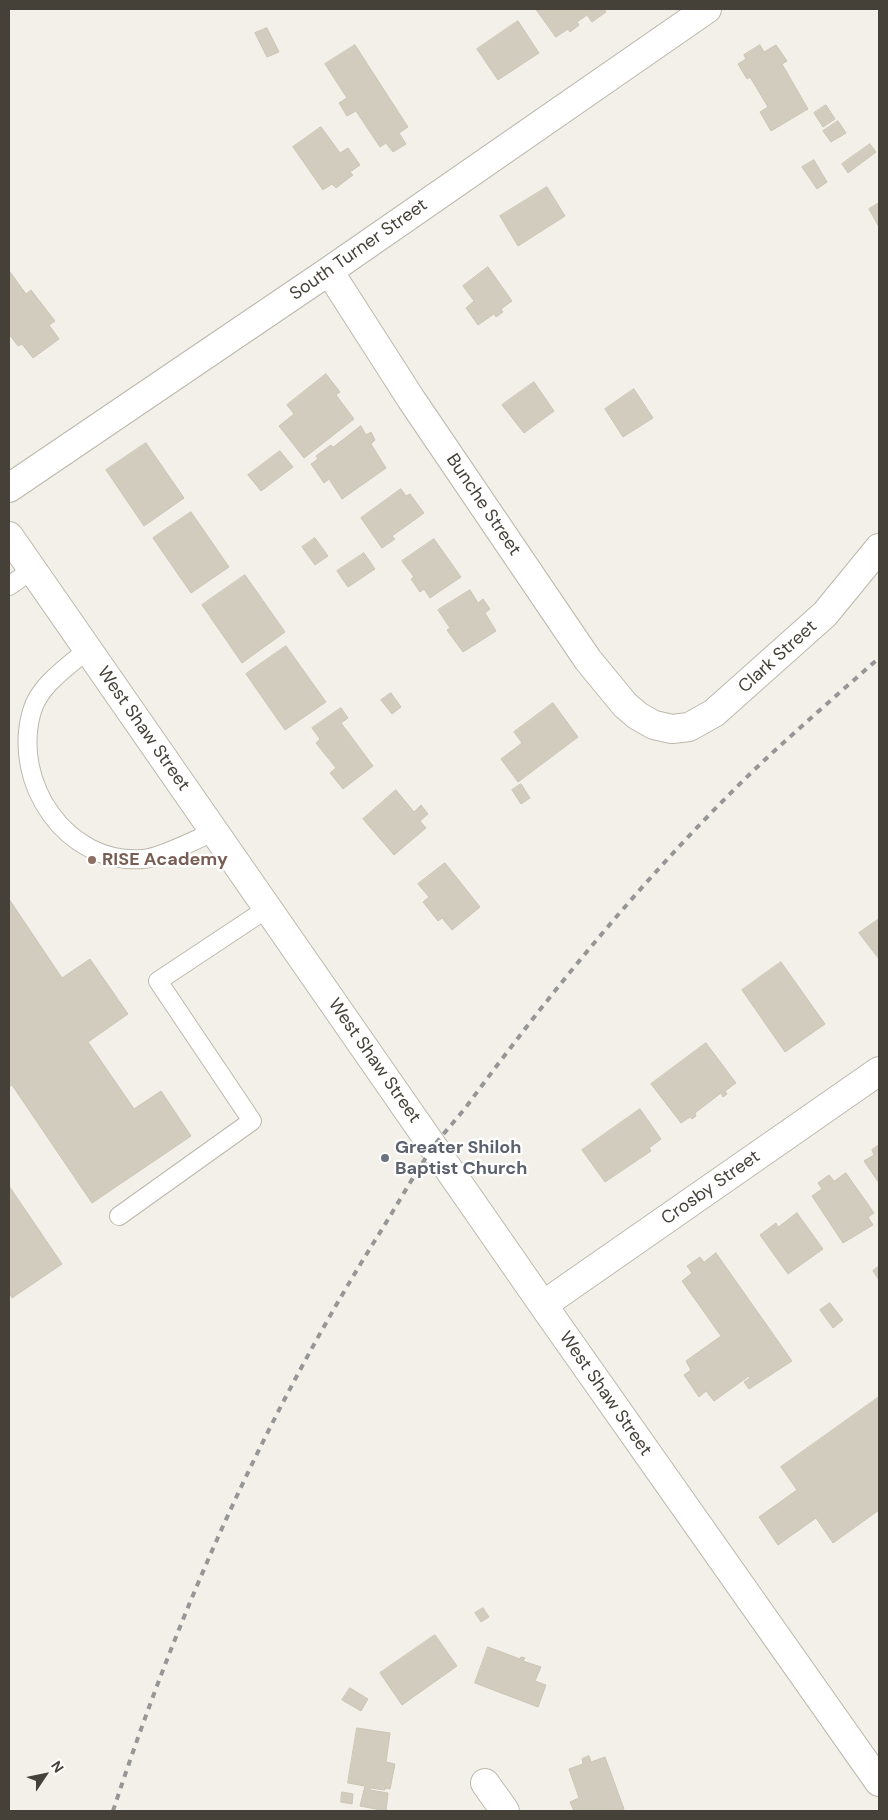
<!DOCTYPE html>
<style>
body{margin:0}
#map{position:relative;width:888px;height:1820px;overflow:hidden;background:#f2f0e9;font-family:"DM Sans",sans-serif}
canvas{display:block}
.frame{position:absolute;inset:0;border:10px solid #454138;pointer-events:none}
.north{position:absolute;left:20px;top:1750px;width:50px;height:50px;-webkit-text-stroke:4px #fff;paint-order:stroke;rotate:56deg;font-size:14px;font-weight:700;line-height:20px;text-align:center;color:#454138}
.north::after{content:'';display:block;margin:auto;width:18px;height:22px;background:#454138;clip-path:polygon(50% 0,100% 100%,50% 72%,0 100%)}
</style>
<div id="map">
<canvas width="888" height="1820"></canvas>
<div class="frame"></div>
<div class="north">N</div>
</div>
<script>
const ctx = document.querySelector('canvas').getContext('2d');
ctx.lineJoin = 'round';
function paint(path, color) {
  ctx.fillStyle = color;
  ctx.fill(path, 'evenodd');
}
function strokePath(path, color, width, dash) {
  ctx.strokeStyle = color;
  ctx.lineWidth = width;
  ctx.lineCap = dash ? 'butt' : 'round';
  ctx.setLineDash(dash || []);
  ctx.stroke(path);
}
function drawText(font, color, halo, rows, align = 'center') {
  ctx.font = font + ' "DM Sans",sans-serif';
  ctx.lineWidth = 4.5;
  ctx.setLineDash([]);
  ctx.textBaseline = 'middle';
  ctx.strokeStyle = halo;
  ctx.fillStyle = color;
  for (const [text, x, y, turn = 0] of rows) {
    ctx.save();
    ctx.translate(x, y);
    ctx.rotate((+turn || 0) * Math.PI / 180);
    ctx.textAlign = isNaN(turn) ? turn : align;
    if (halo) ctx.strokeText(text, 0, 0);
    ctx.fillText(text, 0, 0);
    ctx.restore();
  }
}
const building = new Path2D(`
 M536 9H604L606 12 592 22 587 15 577 22 579 25 570 32 568 29 556 37Z
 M518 21 539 53 498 80 477 49Z
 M267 28 279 52 267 57 255 33Z
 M355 45 408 127 399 133 406 144 393 152 386 143 380 147 356 111 347 116 339 103 347 98 325 64Z
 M760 45 764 52 776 45 787 61 782 64 808 109 771 131 760 112 768 107 750 77 747 79 738 64 746 59 744 55Z
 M826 105 835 119 823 127 814 113Z
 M838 121 846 133 831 142 823 131Z
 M321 127 340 153 348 148 360 165 350 172 353 175 336 188 332 184 323 190 293 147Z
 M870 144 876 152 848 173 842 164Z
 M814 160 827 182 817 189 802 167Z
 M547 187 565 216 518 246 500 216Z
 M879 203V227L869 209Z
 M488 267 512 301 501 309 503 312 496 317 494 314 478 325 466 308 474 301 463 286Z
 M10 272 26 294 31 290 55 321 49 325 59 339 33 358 22 344 18 346 9 334Z
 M326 374 340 392 336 395 354 419 304 458 279 426 294 414 287 405Z
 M534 382 554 411 524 433 502 405Z
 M634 389 653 418 623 437 605 409Z
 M361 426 366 435 371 432 375 440 371 444 386 468 342 499 329 479 324 483 311 464 318 459 316 456 331 445 333 447Z
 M146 443 184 498 144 526 106 470Z
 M280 451 293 467 261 491 248 475Z
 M401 489 406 496 410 494 424 513 392 536 395 539 382 548 361 518Z
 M191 512 229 567 191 593 153 538Z
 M315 538 328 556 315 565 302 547Z
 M434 539 461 577 430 598 424 589 420 592 411 579 414 577 402 561Z
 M364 553 375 569 348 587 337 571Z
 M245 575 285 632 242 663 202 605Z
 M470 590 478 603 483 599 490 609 485 613 496 631 463 652 447 630 450 628 438 610Z
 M286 646 326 702 285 730 246 674Z
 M391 693 401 707 392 714 381 700Z
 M553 703 578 737 518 782 501 759 522 743 514 732Z
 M341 708 348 718 341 723 373 766 343 789 330 773 336 768 316 743 320 739 312 728Z
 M521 784 530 798 521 804 512 790Z
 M396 790 414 812 421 805 428 814 420 821 426 828 394 855 363 819Z
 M445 863 480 907 452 930 442 918 438 921 423 902 429 897 418 884Z
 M9 899 62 978 90 959 128 1014 88 1042 134 1109 161 1091 191 1136 92 1203 12 1085 9 1087Z
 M879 919V959L859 933Z
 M781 962 825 1024 785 1052 742 990Z
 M706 1043 736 1083 725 1091 727 1094 723 1097 721 1093 695 1113 696 1116 692 1119 690 1117 681 1123 651 1084Z
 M640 1109 661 1139 649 1148 651 1151 605 1182 582 1150Z
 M879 1145V1183L864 1161 874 1155 872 1150Z
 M846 1173 874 1213 868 1217 873 1225 843 1243 812 1196 822 1189 818 1183 829 1175 834 1181Z
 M9 1186 62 1264 12 1298 9 1293Z
 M797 1213 823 1249 788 1274 760 1235 776 1223 778 1227Z
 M716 1253 792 1361 749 1389 744 1382 750 1378 749 1376 714 1401 706 1391 699 1397 684 1375 691 1370 686 1361 721 1336 682 1281 692 1273 687 1266 700 1257 704 1262Z
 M879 1266V1280L873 1271Z
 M830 1303 843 1320 833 1328 820 1310Z
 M879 1397V1510L833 1543 816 1518 778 1545 759 1517 797 1490 781 1467Z
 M483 1608 489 1617 481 1622 475 1613Z
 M435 1635 457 1666 402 1705 380 1673Z
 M488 1647 520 1659 521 1657 525 1658 523 1661 541 1667 535 1681 546 1685 538 1707 475 1683Z
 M350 1688 368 1699 361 1711 342 1700Z
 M357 1728 390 1733 386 1762 395 1764 390 1789 385 1788V1790L371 1788 370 1790 388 1793 386 1811 360 1806 365 1786 348 1783Z
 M589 1756 591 1762 605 1757 624 1809 618 1811H574L570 1802 579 1798 569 1769 583 1764 582 1759Z
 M342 1792 353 1794 352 1804 341 1802Z`);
const service = new Path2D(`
 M9 586 32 570
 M88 649C68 667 40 684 32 711 11 782 66 865 143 859 161 858 196 839 214 832
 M119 1216 252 1121 158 981 268 908`);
const minor = new Path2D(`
 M329 271 411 399 588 660 625 705 638 716 654 725 672 729 689 727 714 713 825 614 879 548
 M9 488 329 271 707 9
 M9 536 543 1305 879 1782
 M543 1305 879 1071
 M485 1783 505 1811`);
const rail = new Path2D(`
 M113 1811C178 1612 263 1421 374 1242 394 1211 412 1177 434 1146 445 1131 458 1118 469 1103 556 985 648 873 753 771 794 732 837 695 879 658`);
const markers = [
 [92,860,5,"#8d6e63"],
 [385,1158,5,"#6b7280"]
];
const streetNames = [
 ["South Turner Street",359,250,-35],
 ["Bunche Street",483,505,56],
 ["Clark Street",778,657,-42],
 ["West Shaw Street",143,729,55],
 ["West Shaw Street",374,1061,55],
 ["Crosby Street",711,1188,-35],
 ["West Shaw Street",605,1394,55]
];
const educationNames = [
 ["RISE Academy",102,860]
];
const worshipNames = [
 ["Greater Shiloh",395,1148],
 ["Baptist Church",395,1169]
];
paint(building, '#d2ccbf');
strokePath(building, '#ccc4b4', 1);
strokePath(service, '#bdb8ac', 20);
strokePath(minor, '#bdb8ac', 30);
strokePath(service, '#fff', 18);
strokePath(minor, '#fff', 28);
strokePath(rail, '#969696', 4, [6, 6]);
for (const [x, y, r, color] of markers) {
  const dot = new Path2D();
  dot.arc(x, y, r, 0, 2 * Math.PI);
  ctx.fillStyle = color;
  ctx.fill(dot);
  strokePath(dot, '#fff', 2);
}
drawText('18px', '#454138', '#fff', streetNames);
drawText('bold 18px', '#785e54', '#fff', educationNames, 'left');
drawText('bold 18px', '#5b616d', '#fff', worshipNames, 'left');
</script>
